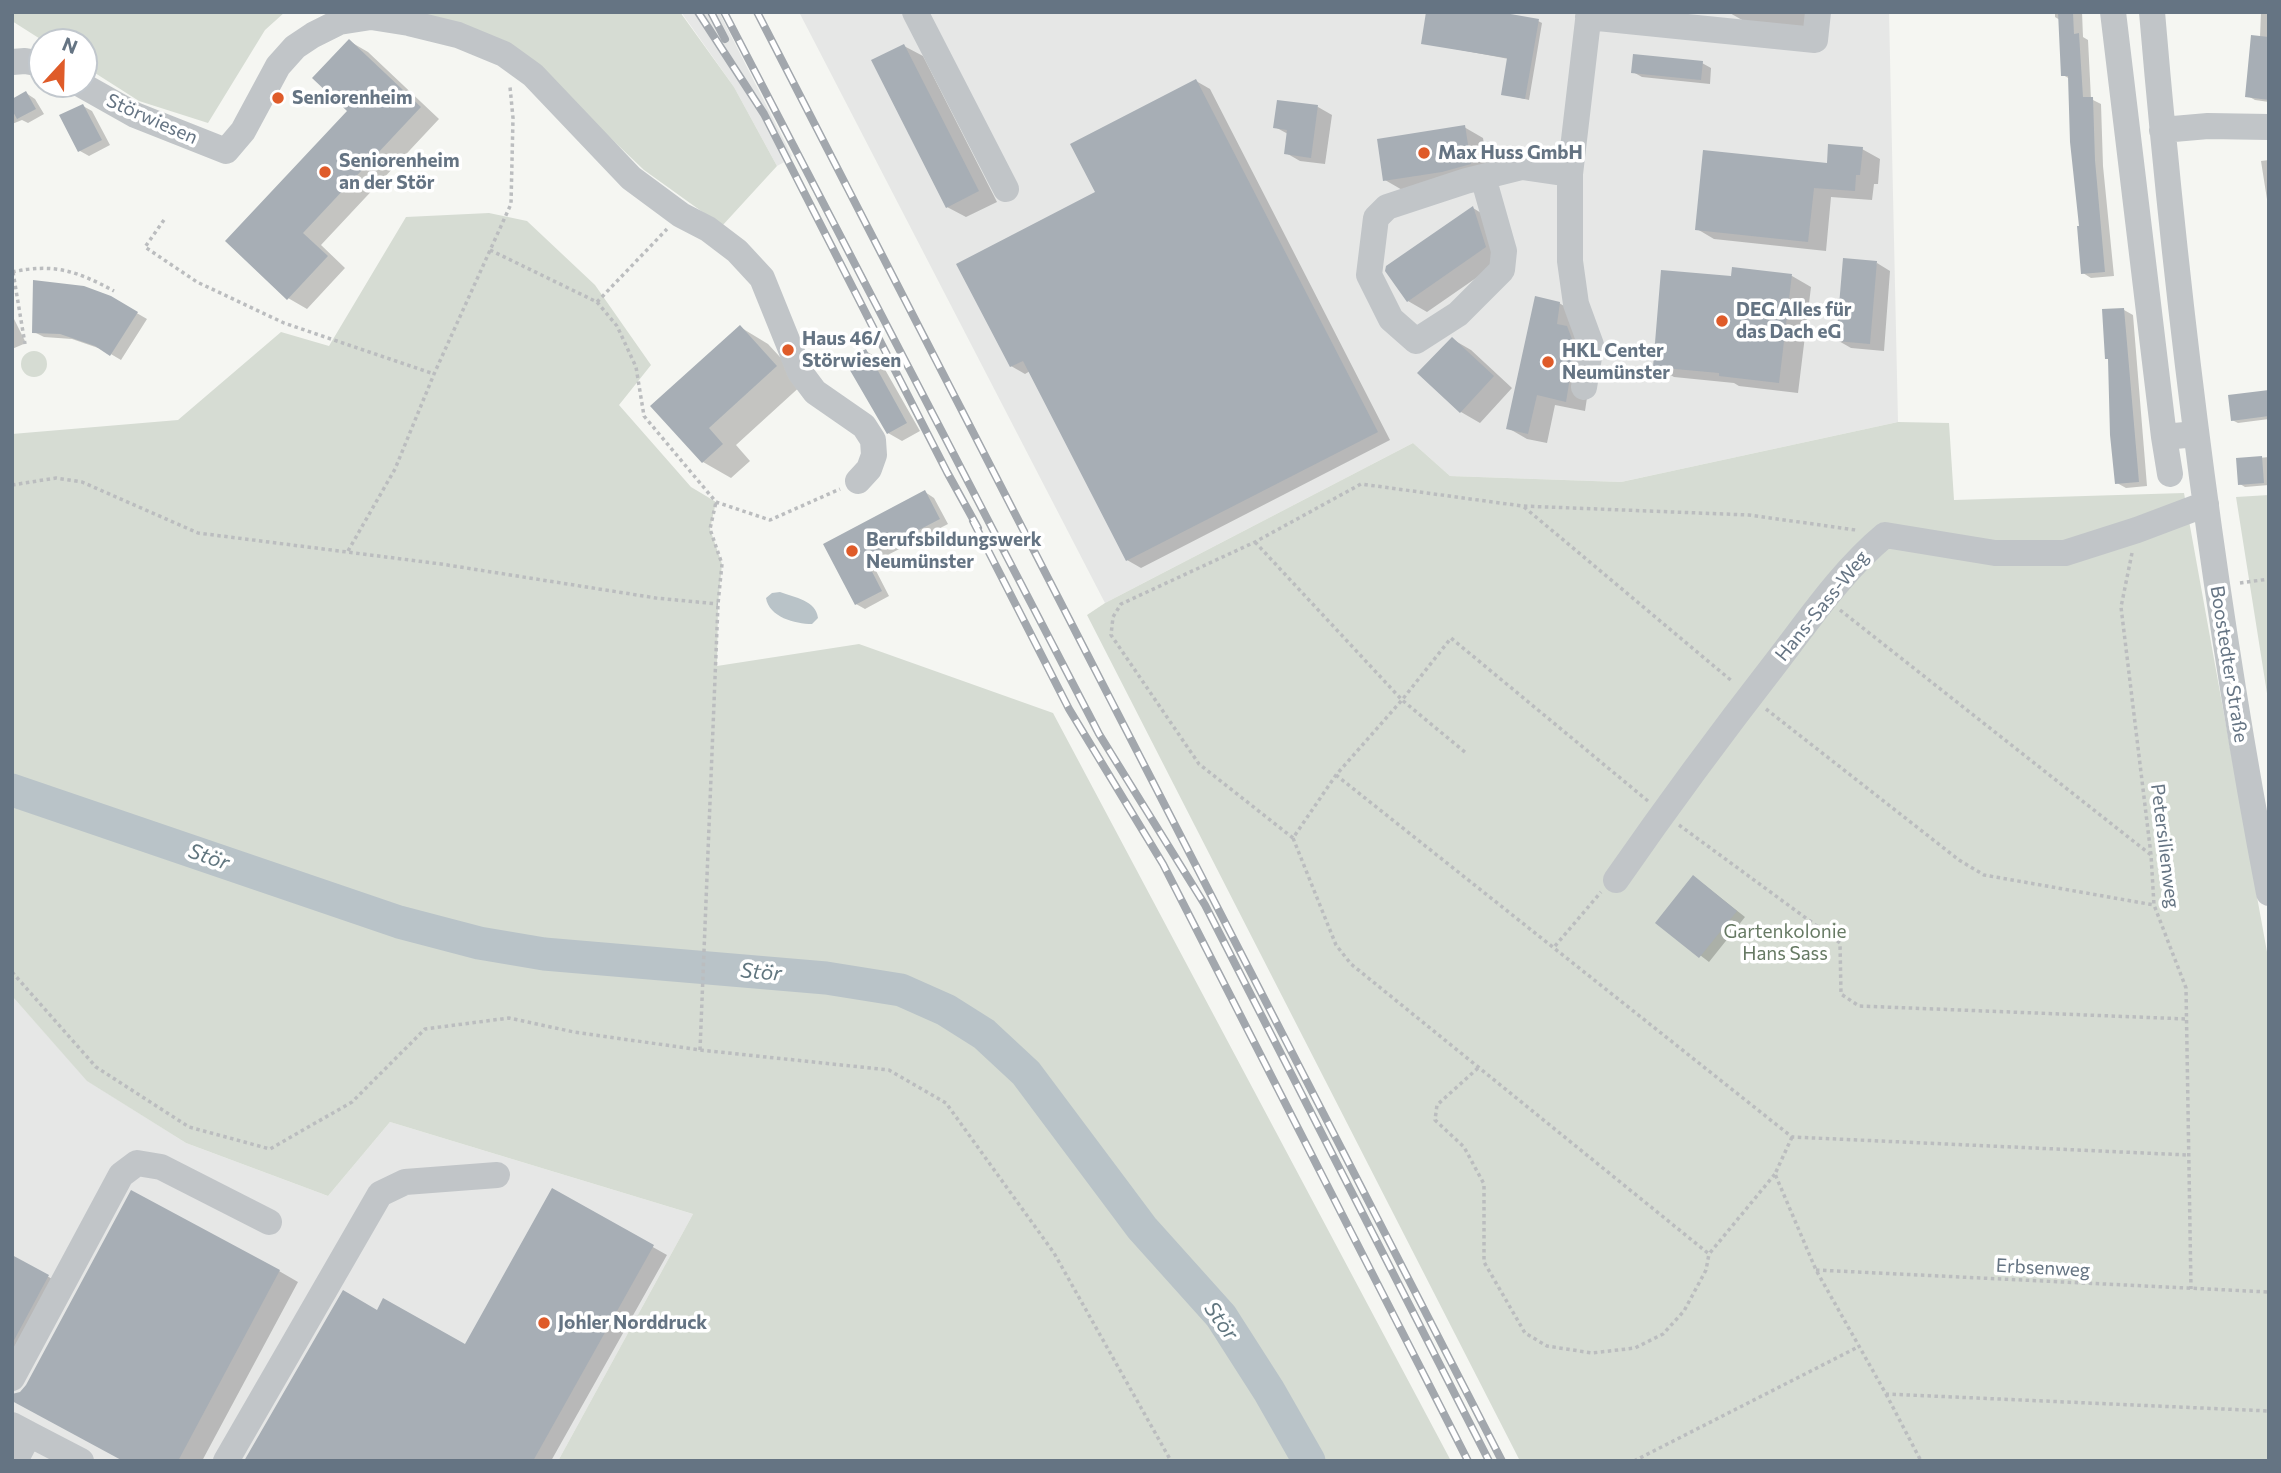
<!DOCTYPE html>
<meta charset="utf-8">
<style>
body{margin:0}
#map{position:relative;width:2281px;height:1473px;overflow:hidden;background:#f5f6f2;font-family:Commissioner,sans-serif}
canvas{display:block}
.frame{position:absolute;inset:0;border:14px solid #657483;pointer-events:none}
.north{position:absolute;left:28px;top:28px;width:70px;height:70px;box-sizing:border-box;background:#fff;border:2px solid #c1c7cd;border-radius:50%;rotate:22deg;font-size:19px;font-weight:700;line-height:28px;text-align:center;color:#657483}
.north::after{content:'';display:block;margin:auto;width:24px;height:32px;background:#df5b29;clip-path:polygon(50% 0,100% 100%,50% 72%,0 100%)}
</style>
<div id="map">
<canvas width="2281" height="1473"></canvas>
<div class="frame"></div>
<div class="north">N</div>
</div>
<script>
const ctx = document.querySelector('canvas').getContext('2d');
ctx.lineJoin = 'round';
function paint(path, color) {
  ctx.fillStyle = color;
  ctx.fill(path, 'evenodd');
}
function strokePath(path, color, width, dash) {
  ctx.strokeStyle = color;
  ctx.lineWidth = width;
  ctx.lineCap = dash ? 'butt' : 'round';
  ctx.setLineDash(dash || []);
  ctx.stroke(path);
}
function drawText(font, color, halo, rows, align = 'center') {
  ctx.font = font + ' Commissioner,sans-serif';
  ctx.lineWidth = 7;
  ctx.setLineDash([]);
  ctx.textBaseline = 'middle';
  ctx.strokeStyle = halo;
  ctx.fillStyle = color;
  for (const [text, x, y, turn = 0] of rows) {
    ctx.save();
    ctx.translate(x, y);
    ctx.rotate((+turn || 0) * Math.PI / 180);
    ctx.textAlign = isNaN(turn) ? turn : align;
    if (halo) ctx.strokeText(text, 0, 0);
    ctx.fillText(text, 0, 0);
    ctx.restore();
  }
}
const built = new Path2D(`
 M681 12H719L792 156 788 160 777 166 734 87Z
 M799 12H1889L1898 422 1621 482 1450 476 1413 443 1105 603Z
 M12 996 88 1081 186 1143 328 1196 390 1122 693 1214 558 1461H12Z`);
const green = new Path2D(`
 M12 12H285L265 30 208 123 139 101 84 66V42H45L12 21Z
 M418 12H680L734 87 777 166 722 226 644 170 513 45Z
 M489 213 527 221 595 285 651 365 619 405 691 487 716 502 710 529 722 564 718 604 717 666 859 644 1053 713 1451 1461H558L693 1214 390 1122 328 1196 186 1143 87 1081 12 996V434L178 420 281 332 329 346 406 217Z
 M21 364a13 13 0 1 1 26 0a13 13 0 1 1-26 0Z
 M1898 422 1949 423 1954 500 2184 493 2269 963V1461H1520L1087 615 1105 603 1413 443 1450 476 1621 482Z
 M2269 495V706L2236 497Z`);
const water = new Path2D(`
 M780 592C795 598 816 600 818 618L812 624C795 624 769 617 766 598L772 593Z`);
const shadow = new Path2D(`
 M1728 12H1810L1809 27 1744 21Z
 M2055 12H2082L2083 37 2088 40 2091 99 2101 104 2103 166 2114 276 2091 278 2083 273 2070 79 2063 75 2060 20 2055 17Z
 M2261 12H2269V102L2255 100 2246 95 2260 37Z
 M1538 21 1542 23 1529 100 1503 94 1509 59 1423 43Z
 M349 41 368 52 439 119 321 245 345 268 307 309 288 298 227 241 349 111Z
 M904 46 923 56 997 202 966 217 947 207Z
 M1702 63 1711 68 1710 84 1642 77 1633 72Z
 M1196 81 1210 89 1390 440 1141 568 1127 560 1030 371 1025 374 1011 366Z
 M26 93 35 99 44 114 28 123 22 120 12 124V101Z
 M83 106 92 111 110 145 89 156 80 151Z
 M1318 107 1332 115 1325 164 1300 161 1286 153 1288 134 1275 127Z
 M1464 127 1483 138 1489 174 1404 191 1385 180Z
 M1862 149 1880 159 1878 184H1874L1872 200 1831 197 1826 251 1714 239 1697 229Z
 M2269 160V212L2261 161Z
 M1473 208 1491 219 1505 258 1427 312 1408 301Z
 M1877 263 1890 271 1884 351 1851 348 1837 340Z
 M1792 276 1811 287 1798 393 1739 386 1734 383 1674 377 1655 366 1732 277Z
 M111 298 147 319 121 360 104 350 72 339 44 337 34 332Z
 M1559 303 1578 314 1593 358 1585 411 1555 405 1547 443 1527 439 1508 428Z
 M2124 310 2133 315 2147 486 2126 488 2117 483Z
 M12 315 26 343 12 349Z
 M740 327 768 344 804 383 736 445 750 461 731 478 703 462 653 406Z
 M1452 339 1471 350 1512 388 1480 423 1461 412 1420 373Z
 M866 351 879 359 920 431 902 441 888 433Z
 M2269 399V419L2238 423 2232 420Z
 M2269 457V485L2245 487 2240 484 2238 460Z
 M925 492 934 498 948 524 872 563 889 596 865 609 856 604 825 544Z
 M1702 883 1745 917 1709 962 1657 922Z
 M553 1191 667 1255 551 1461H245L377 1312 465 1347Z
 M12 1257 67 1287 12 1380Z
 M279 1271 298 1282 202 1461H125Z`);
const river = new Path2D(`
 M12 790 399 922 479 943 544 954 826 978 901 990 946 1010 984 1034 1026 1073 1142 1228 1221 1316 1269 1391 1309 1461`);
const building = new Path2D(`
 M1426 12H1499L1539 19 1525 99 1501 95 1507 58 1421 44Z
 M2058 12H2073L2074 34 2079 33 2083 97H2093L2095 160 2105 272 2081 274 2077 226H2079L2070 142 2068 76H2061Z
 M2251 35 2269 37V100L2245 97Z
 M349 39 421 107 303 233 328 256 287 300 225 241 347 111 312 78Z
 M904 44 979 191 946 208 871 60Z
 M1633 54 1703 61 1701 80 1631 73Z
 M1196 79 1378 432 1126 561 1023 361 1010 367 956 264 1095 192 1070 144Z
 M26 91 36 109 17 119 12 110V99Z
 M1277 100 1318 105 1311 158 1284 154 1287 130 1273 128Z
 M83 104 102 140 78 152 59 115Z
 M1465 125 1471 164 1442 172 1383 181 1377 139Z
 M1828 144 1863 147 1860 175H1856L1855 191 1814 188 1808 242 1695 230 1703 150 1827 163Z
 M1473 206 1486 247 1407 302 1385 271 1386 266Z
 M1843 258 1877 261 1870 344 1836 341Z
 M1732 267 1792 274 1779 383 1719 376V373L1653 367 1661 270 1731 276Z
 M33 280 84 286 111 296 138 312 110 356 95 346 60 334 32 333Z
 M1535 296 1560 302 1557 324 1567 326 1575 347 1566 402 1537 395 1528 434 1506 429Z
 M2124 308 2139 482 2115 484 2110 435 2108 359H2105L2102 309Z
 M740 325 777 366 709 428 723 444 702 463 650 406Z
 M1452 337 1494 376 1460 413 1417 373Z
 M866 349 907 423 887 434 844 360Z
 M2269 390V416L2231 421 2228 395Z
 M2262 456 2264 483 2238 485 2236 458Z
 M925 490 940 519 865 558 882 591 855 605 823 544Z
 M1693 875 1737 911 1699 958 1655 923Z
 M552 1188 654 1245 533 1461H244L343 1290 377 1310 383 1298 465 1344Z
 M131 1190 280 1270 178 1461H123L12 1401V1394L20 1392 26 1385Z
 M12 1255 49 1275 12 1344Z`);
const path = new Path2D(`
 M164 220 145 247 197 282 284 323 434 374
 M490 250 597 302 617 326 636 367 644 416 716 502 770 520 840 489
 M12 272C54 263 77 271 114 291
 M13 272 25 344
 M597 302 667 229
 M12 485 56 478 82 482 198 533 441 564 656 598 718 604
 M1524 507 1733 682
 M1255 542 1402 700 1466 753
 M348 551 395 469 434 374 511 204 513 118 510 87
 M2132 553 2121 607 2151 855 2154 905 2186 988 2191 1289
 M2240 583 2269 579
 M1840 610 2151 855
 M1766 709 1959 860 1984 875 2154 905
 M1336 775 1792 1137 2188 1155
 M1648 801 1451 638 1402 700 1336 775 1293 838 1336 945 1351 964 1709 1254 1775 1174
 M1679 825 1840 943 1841 994 1859 1006 2187 1019
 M1293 838 1199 764 1111 635 1113 617 1121 604 1255 542 1361 484 1522 506 1749 515 1856 530
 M1555 946 1601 892
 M12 972 96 1067 189 1127 270 1149 352 1102 425 1029 509 1018 574 1032 700 1050 889 1070 946 1103 1054 1253 1171 1461
 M700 1050 718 604 722 564 710 529 716 502
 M1478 1068 1437 1105 1435 1120 1464 1147 1484 1184V1262L1525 1333 1547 1346 1592 1353 1635 1348 1663 1334 1684 1311 1706 1270 1709 1254
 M1792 1137 1775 1174 1816 1270 1886 1394 2269 1411
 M1816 1270 2269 1292
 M1886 1394 1921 1461
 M1634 1461 1860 1346`);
const minor = new Path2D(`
 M915 12 1006 189
 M2113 12 2164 437 2196 434
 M2152 12C2177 307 2213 602 2269 893
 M1588 17 1815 40 1818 12
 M12 62 25 61 42 64
 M80 84 135 115 226 151 243 131 278 66 295 47 313 35 339 22 371 17 409 23 458 35 504 54 533 75 631 178 681 215 708 229 737 251 762 278 800 372 815 392 864 426 873 440 874 455 869 469 858 481
 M2162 130 2208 126 2269 127
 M1483 177 1504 251 1502 270 1458 314 1416 341 1391 319 1369 275 1376 218 1387 207 1466 181 1522 167 1570 174
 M1584 387 1591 345 1576 304 1570 261V174L1589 12
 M2164 437 2170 474
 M1616 880C1668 805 1722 732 1778 660 1811 617 1843 570 1885 535L1995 553H2065L2137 530 2206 504
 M12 1378 121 1175 137 1163 161 1167 269 1222
 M12 1425 29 1434 15 1461
 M29 1434 81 1461
 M226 1461 380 1194 405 1182 497 1175`);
const rail = new Path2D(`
 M698 12 764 114 947 472 978 528
 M711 12 725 39
 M724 12 1099 734 1205 905 1489 1461
 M757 12 1502 1461
 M973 521 1069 709 1163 864 1468 1461`);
const markers = [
 [278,98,7,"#df5b29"],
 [1424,153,7,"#df5b29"],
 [325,172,7,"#df5b29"],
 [1722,321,7,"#df5b29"],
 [788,350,7,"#df5b29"],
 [1548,362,7,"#df5b29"],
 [852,551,7,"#df5b29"],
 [544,1323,7,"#df5b29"]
];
const poiNames = [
 ["Seniorenheim",292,98],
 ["Max Huss GmbH",1438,153],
 ["Seniorenheim",339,161],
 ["an der Stör",339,183],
 ["DEG Alles für",1736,310],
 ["das Dach eG",1736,332],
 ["Haus 46/",802,339],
 ["Störwiesen",802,361],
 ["HKL Center",1562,351],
 ["Neumünster",1562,373],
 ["Berufsbildungswerk",866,540],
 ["Neumünster",866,562],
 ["Johler Norddruck",558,1323]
];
const streetNames = [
 ["Störwiesen",152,119,24],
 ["Hans-Sass-Weg",1822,606,-51],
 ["Boostedter Straße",2229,664,81],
 ["Petersilienweg",2165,846,83],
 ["Erbsenweg",2043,1268,3]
];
const parkNames = [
 ["Gartenkolonie",1785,932],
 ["Hans Sass",1785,954]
];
const waterNames = [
 ["Stör",209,857,19],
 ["Stör",761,972,5],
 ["Stör",1221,1321,54]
];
paint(built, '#e6e7e6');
paint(green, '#d6dcd3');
paint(water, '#b9c3c8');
paint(shadow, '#0003');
strokePath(river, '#b9c3c8', 33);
paint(building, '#a7aeb5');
strokePath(path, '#bbbdbf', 3.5, [3.5, 3.5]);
strokePath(minor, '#c1c5c8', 26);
strokePath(rail, '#a2a7ad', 8);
strokePath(rail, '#fff', 5, [16]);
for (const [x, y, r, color] of markers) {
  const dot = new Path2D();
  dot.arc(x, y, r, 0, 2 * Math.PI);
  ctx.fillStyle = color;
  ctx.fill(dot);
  strokePath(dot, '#fff', 2.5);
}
drawText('bold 19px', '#657483', '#fff', poiNames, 'left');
drawText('19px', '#657483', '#fff', streetNames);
drawText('19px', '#677a64', '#fff', parkNames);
drawText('italic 21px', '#61767f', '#fff', waterNames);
</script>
